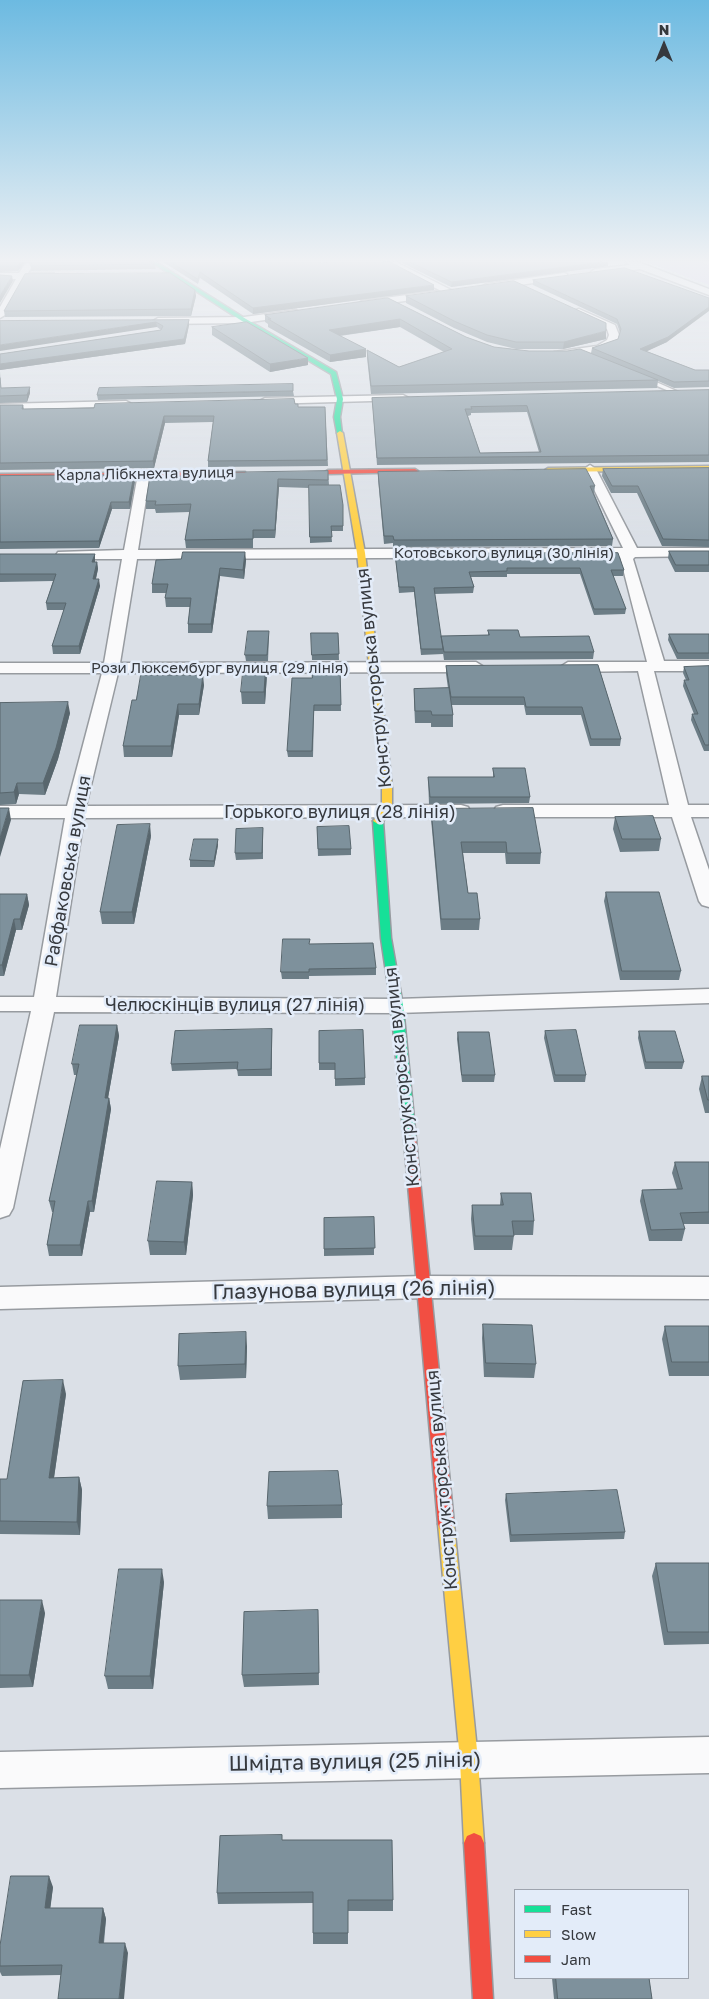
<!DOCTYPE html>
<meta charset="utf-8">
<style>
body{margin:0}
#map{position:relative;width:709px;height:1999px;overflow:hidden;background:#dbe0e7;font-family:"Golos Text",sans-serif}
canvas{display:block}
.legend{position:absolute;left:514px;top:1889px;width:175px;height:90px;box-sizing:border-box;background:#e3ecf9;border:1px solid #9ea4ae;margin:0;padding:6px 9px;list-style:none;font-size:15px;color:#36393e}
.legend li{display:flex;align-items:center;gap:10px;height:25px}
.legend b{width:25px;border:1px solid #9ea4ae}
.north{position:absolute;left:639px;top:20px;width:50px;height:50px;-webkit-text-stroke:4px #e3ecf9;paint-order:stroke;rotate:0deg;font-size:14px;font-weight:700;line-height:20px;text-align:center;color:#36393e}
.north::after{content:'';display:block;margin:auto;width:18px;height:22px;background:#36393e;clip-path:polygon(50% 0,100% 100%,50% 72%,0 100%)}
</style>
<div id="map">
<canvas width="709" height="1999"></canvas>
<ul class="legend">
<li><b style="height:6px;background:#16e098"></b>Fast</li>
<li><b style="height:6px;background:#ffcf43"></b>Slow</li>
<li><b style="height:6px;background:#f24e42"></b>Jam</li>
</ul>
<div class="north">N</div>
</div>
<script>
const ctx = document.querySelector('canvas').getContext('2d');
ctx.lineJoin = 'round';
function paint(path, color) {
  ctx.fillStyle = color;
  ctx.fill(path, 'evenodd');
}
function strokePath(path, color, width, dash) {
  ctx.strokeStyle = color;
  ctx.lineWidth = width;
  ctx.lineCap = dash ? 'butt' : 'round';
  ctx.setLineDash(dash || []);
  ctx.stroke(path);
}
function drawText(font, color, halo, rows, align = 'center') {
  ctx.font = font + ' "Golos Text",sans-serif';
  ctx.lineWidth = 5;
  ctx.setLineDash([]);
  ctx.textBaseline = 'middle';
  ctx.strokeStyle = halo;
  ctx.fillStyle = color;
  for (const [text, x, y, turn = 0] of rows) {
    ctx.save();
    ctx.translate(x, y);
    ctx.rotate((+turn || 0) * Math.PI / 180);
    ctx.textAlign = isNaN(turn) ? turn : align;
    if (halo) ctx.strokeText(text, 0, 0);
    ctx.fillText(text, 0, 0);
    ctx.restore();
  }
}
const green = new Path2D(`
 M646 262H701L709 265V285Z`);
const lane = new Path2D(`
 M643 378H647L681 393 676 394 643 380Z`);
const street = new Path2D(`
 M385 262H396L455 292 447 294Z
 M626 262H638L709 289V295L640 269 595 275 591 272 595 269 630 265Z
 M28 263 32 266 28 273H53L57 276 53 279H25L5 315 0 318V307L16 279H0V273H19L25 264Z
 M564 273 567 274V278L486 290 481 287 486 284Z
 M437 291 440 292V296L362 307 357 304 362 301Z
 M579 309 615 325 619 335 617 342 600 352 554 356V352L597 346 607 340 609 335 607 329 576 314V310Z
 M296 310 301 313 299 315 244 323 158 324 153 321 158 318 244 317Z
 M403 395 409 398 407 400 265 404 259 401 265 398Z
 M126 401 132 404 130 406 0 410V404Z
 M590 465 596 469 637 548H709V556L635 557 633 559 664 661H709V671H654L688 805H709V817H691L709 870V907L702 905 699 901 672 817H503L496 815 494 811 496 807 503 805H669L638 671 568 672 560 667 568 662H647L620 557 137 559 120 663 476 662 484 667 476 672 118 673 86 806 461 805 468 807 470 811 468 815 461 817 84 818 56 997 397 999 709 989V1003L397 1013 54 1012 13 1208 9 1215 0 1218V1149L31 1011H0V997H34L65 818H0V806H67L102 673H0V663H104L122 559H63L58 558 56 555 58 552 124 550 138 474 144 470 150 474 138 550 623 548 584 469Z
 M424 1276 709 1277V1299L424 1298 0 1309V1287Z
 M709 1737V1773L0 1788V1752Z`);
const fast = new Path2D(`
 M151 262H156L246 319 336 372 343 399 340 417 342 434 337 433 334 417 337 399 331 374 242 321Z
 M378 818 383 821 391 938 403 1006 416 1140 414 1143H406L404 1140 391 1006 381 938 373 821Z`);
const slow = new Path2D(`
 M340 431 343 433 365 553 392 786V812L381 823 378 824 373 821 382 811V786L357 553 337 433Z
 M709 466V470L548 472 545 470 548 468Z
 M446 1517 452 1519 454 1524 478 1760 484 1843 481 1850 474 1853 467 1850 464 1843 460 1760 438 1524 440 1519Z`);
const jam = new Path2D(`
 M415 469 418 471 417 472 328 474 325 472 328 470Z
 M245 472V474L243 475 0 478V474Z
 M410 1135 414 1137 416 1140 454 1524 452 1529 446 1531 440 1529 438 1524 404 1140 406 1137Z
 M474 1833 481 1836 484 1843 493 1999H473L464 1843 467 1836Z`);
const wall = new Path2D(`
 M0 262H152L155 264 156 269 31 271V264L26 262 18 271 0 272Z
 M163 262H318L434 290 253 314 200 278 198 284Z
 M400 262H608V266L451 287Z
 M533 280 667 342 646 351 695 370H709V387L674 388 658 381 657 388 371 394 367 358V350L399 367 444 352 400 327 340 336 366 349V357L330 362 268 327V324L265 322V315L388 298 466 337 494 347 529 351 591 353 592 348 618 339 620 333 617 324 533 285Z
 M195 290 196 296 191 316 5 317 4 311Z
 M406 296 606 339 563 349H516L487 342 454 328 406 303Z
 M189 320V325L185 344 0 370V354L161 330 157 327 0 321Z
 M212 327 308 365 270 372 212 335Z
 M0 372 1 388 30 393 27 402 0 403Z
 M709 390V462L377 465 372 398ZM527 412 539 452 480 453 468 416 471 415V413Z
 M293 391 294 396 98 400 97 395Z
 M295 404 298 407H325L328 466 208 467V461L213 422 165 423 154 468 0 470V405H23L24 409Z
 M709 468V547L662 546 637 493H611L602 476 603 469Z
 M328 471 329 485 343 505V531H331L332 542 310 543 309 488 279 487 275 538H253V548H186L185 540 190 512 156 513 155 509H146V501L205 476Z
 M378 472 595 486 594 493 613 539 612 546 393 547V543L384 544 378 479Z
 M134 475 135 481 130 509H112L99 548 0 549V476Z
 M669 551H709V572H675L668 558Z
 M0 554H95V562H97L98 569 96 579 100 586 80 654H53L52 646 64 610H47L46 603 53 581 0 582Z
 M395 554 624 570 623 576H613L626 609 625 614 594 615 580 574H507V577H471L474 587 473 593 434 594 441 639 488 635V630L520 637 594 652 593 659 444 660 443 653V654L421 655 414 592 399 593Z
 M246 560 244 579 220 576 212 633H188V624L190 607H166L165 598 166 593H152V584Z
 M311 633H338L339 660H312Z
 M669 634H709V659H677L668 640Z
 M269 636 268 661H246L245 655Z
 M598 665 621 739 620 746H590L581 715H526L524 705H452L453 715V727H431V723H415L414 700V689L448 688 446 674V666Z
 M709 666V751H704L691 720 692 714H694L683 686 684 680H686L683 673 684 667Z
 M340 668 341 711H314L313 757H288L287 751 312 678Z
 M267 674 265 704H242L241 692Z
 M204 685 199 715H179L172 757H124L123 746 136 700Z
 M0 703 70 713 58 759 45 795 19 794 16 804 0 805Z
 M493 768 530 797 529 803 429 804 428 777H493Z
 M431 809 541 853 540 864H506L505 853H463L468 893 480 919 479 930H441L431 819Z
 M615 817 661 839 659 851 620 852 613 829Z
 M317 827 351 849V855L318 856Z
 M263 828V859L236 860 235 853Z
 M151 836 134 924H102L100 912Z
 M218 845 214 867H190V860Z
 M606 892 681 971 679 980H620L604 901Z
 M0 894H27L29 905 22 930H16L4 976H0Z
 M310 944 376 968V975L309 976V979H282L281 972Z
 M117 1025 119 1036 108 1098H109L111 1109 94 1212H90L82 1256H49L47 1245 53 1212H52L49 1201 77 1075H74L72 1064Z
 M272 1029V1076H238L237 1069 172 1071 171 1064Z
 M319 1031 365 1078V1085L335 1086V1070H319Z
 M545 1031 586 1075 585 1082H554L544 1038Z
 M639 1031 684 1062 682 1069H645L638 1038Z
 M458 1032 495 1075 494 1082H462L457 1039Z
 M702 1076H709V1113H705L699 1089Z
 M675 1162H709V1224H683L685 1229 682 1241H649L640 1201 642 1190 677 1189 672 1173Z
 M192 1182 193 1195 186 1255H150L148 1241Z
 M501 1193 534 1221 533 1235H514L512 1250H474L471 1219 472 1205H500Z
 M374 1217V1255L324 1256V1218Z
 M483 1324 536 1364 534 1378 484 1377 482 1338Z
 M665 1326H709V1376H669L662 1339Z
 M247 1346 246 1378 180 1380 178 1366Z
 M66 1394 54 1478 79 1477 82 1490 80 1535 0 1534V1479H7Z
 M506 1494 625 1532 624 1539 510 1542 505 1500Z
 M342 1505V1518L268 1519 267 1506Z
 M656 1563H709V1644L664 1645 652 1576Z
 M164 1582 153 1689H108L105 1676Z
 M0 1600 45 1613 33 1687 0 1688Z
 M318 1610 319 1685 244 1687 242 1675Z
 M282 1840 393 1900V1911H348V1944H313V1903L218 1904 217 1893Z
 M53 1887 50 1908H103L106 1919 104 1943 128 1953 61 1975 2 1976 0 1972V1946Z
 M552 1978H649L652 1999H554Z`);
const shadedWall = new Path2D(`
 M21 262H25L18 271 17 266Z
 M602 262H608V266L451 287 452 282Z
 M12 276 13 281 0 303V296Z
 M434 285V290L253 314V308Z
 M195 290 196 296 191 316V309Z
 M709 307V311L667 342 639 355 640 349Z
 M400 319V327L329 337V330Z
 M189 320V325L185 344 0 370V364L184 339Z
 M156 322 157 327 0 351V345Z
 M606 331V339L563 349 564 342Z
 M366 349V357L330 362V355Z
 M308 358V365L270 372V364Z
 M30 387V393L27 402V395Z
 M164 416 165 423 154 468 153 461Z
 M134 475 135 481 130 509 129 502Z
 M278 479 279 487 275 538V530Z
 M111 502 112 509 99 548V541Z
 M245 552 246 560 244 579 243 570Z
 M95 554V561L93 569 92 562Z
 M97 562 98 569 94 586 93 579Z
 M220 568V576L212 633 211 624Z
 M99 579 100 586 80 654 79 646Z
 M266 663 267 674 265 704 264 692Z
 M203 675 204 685 199 715V704Z
 M68 702 70 713 58 759 45 795 43 783Z
 M178 704 179 715 172 757 171 746Z
 M17 783 19 794 16 804 14 792Z
 M9 808 11 820 0 857V838Z
 M150 824 151 836 134 924 132 912Z
 M218 839V845L214 867V861Z
 M27 894 29 905 22 930 20 919Z
 M14 919 16 930 4 976 2 965Z
 M117 1025 119 1036 106 1109 105 1098Z
 M109 1098 111 1109 94 1212 92 1201Z
 M192 1182 193 1195 186 1255 184 1242Z
 M88 1201 90 1212 82 1256 80 1245Z
 M246 1332 247 1346 246 1378 245 1364Z
 M63 1380 66 1394 52 1491 49 1478Z
 M79 1477 82 1490 80 1535 77 1522Z
 M162 1569 164 1582 153 1689 150 1676Z
 M42 1600 45 1613 33 1687 29 1675Z
 M49 1876 53 1887 49 1919 45 1908Z
 M103 1908 106 1919 102 1953 99 1943Z
 M125 1943 128 1953 124 1999H119Z`);
const building = new Path2D(`
 M0 262H21L17 266H0Z
 M32 262H152L155 264 31 266Z
 M171 262H318L321 263 329 262H390L434 285 253 308 200 272 198 279Z
 M410 262H602L452 282Z
 M625 268 709 298V307L668 337 640 349 695 370H709V381L674 382 592 348 618 339 621 329 617 319 533 280Z
 M170 273 195 290 191 309 4 311 25 274Z
 M0 275 12 276 0 296Z
 M514 281 606 323V331L564 342H516L487 335 454 321 406 296Z
 M388 298 466 337 494 347 529 351H567L580 349 658 380 371 386 367 350 399 367 452 349 400 319 329 330 366 349 330 355 268 319H271L265 315Z
 M189 320 184 339 0 364V354L161 330 163 326 156 322 0 345V321Z
 M247 322 308 358 270 364 212 327Z
 M0 378 1 388 30 387 27 395 0 396Z
 M293 384V391L97 395 99 388Z
 M709 390V455L377 458 372 398ZM527 406 541 452 480 453 465 409H472L471 407Z
 M294 399 295 404H298V407H325L327 460 208 461 214 416H164L153 461 0 463V405H23L22 409 94 408 95 404Z
 M709 468V540L663 539 638 486H612L603 469Z
 M586 469 595 486H590L613 539 394 540 393 536H384L378 472Z
 M328 471V480L278 479 275 530H253V539L185 540 191 504 155 505 156 501H146L150 476H205L206 473Z
 M134 475 129 502H111L99 541 0 542V476Z
 M309 485H340L343 505V526H331L332 537H310Z
 M669 551H709V565H676Z
 M183 552H245L243 570 220 568 211 624H188L191 598H165L168 584H152L156 560 181 559Z
 M618 553 624 570H611L626 609H594L580 568H507V571L469 572 474 587 434 588 443 649H421L414 587H399L395 554Z
 M0 554H95L92 562H97L93 579H99L79 646H52L66 603H46L56 574H0Z
 M488 630H518L520 637 589 636 594 652H444L441 636 489 635Z
 M248 631H269L267 655H245Z
 M311 633H338L339 654 312 655Z
 M669 634H709V653H678Z
 M244 663H266L264 692H241Z
 M598 665 621 739H591L582 707H526L524 697H451L446 666Z
 M709 666V745H705L692 714H698L684 680H689L684 667Z
 M312 668H340L341 705H314L312 751H287L292 678H312Z
 M141 675H203L199 704H178L171 746H123L132 700H136Z
 M449 688 453 715H432L431 711H415L414 689Z
 M68 702 56 748 43 783H17L14 792 0 793V703Z
 M493 768H525L530 797H430L428 777H494Z
 M0 808H9L0 838Z
 M533 808 541 853H507L506 842H461L468 893H477L480 919H441L431 809Z
 M653 816 661 839H622L615 817Z
 M150 824 132 912H100L117 825Z
 M349 826 351 849H318L317 827Z
 M263 828 262 853H235L236 829Z
 M194 839H218L214 861 190 860Z
 M606 892H659L681 971H622Z
 M0 894H27L20 919H14L2 965H0Z
 M283 939H310L309 944 373 943 376 968 309 969V972H281Z
 M80 1025H117L105 1098H109L92 1201H88L80 1245H47L55 1201H49L79 1064H72Z
 M272 1029 271 1069 237 1070 238 1062 171 1064 175 1031Z
 M363 1030 365 1078 335 1079V1063H319V1031Z
 M576 1030 586 1075H555L545 1031Z
 M639 1031H675L684 1062H646Z
 M458 1032H489L495 1075H462Z
 M702 1076H709V1100H708Z
 M675 1162H709V1212L680 1213 685 1229 651 1230 642 1190 682 1189Z
 M157 1181 192 1182 184 1242 148 1241Z
 M501 1193H531L534 1221H512L514 1236H475L472 1205H503Z
 M374 1217 375 1248 324 1249V1218Z
 M483 1324 532 1325 536 1364 486 1363Z
 M665 1326H709V1362H672Z
 M246 1332 245 1364 178 1366 179 1334Z
 M63 1380 49 1478 79 1477 77 1522 0 1521V1479H7L23 1381Z
 M338 1471 342 1505 267 1506 269 1472Z
 M617 1490 625 1532 511 1535 506 1494Z
 M656 1563H709V1632H668Z
 M119 1569H162L150 1676H105Z
 M0 1600H42L29 1675H0Z
 M318 1610 319 1673 242 1675 244 1612Z
 M282 1835V1840H392L393 1900H348V1933H313V1892L217 1893 220 1836Z
 M11 1876H49L45 1908H103L99 1943H125L119 1999H58L62 1965 0 1966V1946Z
 M556 1978H649L652 1999H558Z`);
const farStreetnames = [
 ["Карла Лібкнехта вулиця",145,474,-1],
 ["Котовського вулиця (30 лiнiя)",504,553],
 ["Рози Люксембург вулиця (29 лiнiя)",220,668]
];
const streetNames = [
 ["Конструкторська вулиця",374,678,-96],
 ["Горького вулиця (28 лiнiя)",340,812],
 ["Рабфаковська вулиця",68,871,-80],
 ["Челюскінців вулиця (27 лiнiя)",235,1005],
 ["Конструкторська вулиця",402,1077,-96],
 ["Конструкторська вулиця",442,1480,-95]
];
const nearStreetnames = [
 ["Глазунова вулиця (26 лiнiя)",354,1290,-1],
 ["Шмідта вулиця (25 лiнiя)",355,1762,-1]
];
paint(green, '#d6ccf1');
strokePath(lane, '#979ba0', 3);
strokePath(street, '#979ba0', 3);
strokePath(fast, '#979ba0', 3);
strokePath(slow, '#979ba0', 3);
strokePath(jam, '#979ba0', 3);
paint(lane, '#fafafb');
paint(street, '#fafafb');
paint(fast, '#16e098');
paint(slow, '#ffcf43');
paint(jam, '#f24e42');
paint(wall, '#6c7d86');
paint(shadedWall, '#58666d');
paint(building, '#7e919c');
strokePath(building, '#58666d', 1);
const sky = ctx.createLinearGradient(0, 0, 0, 542);
sky.addColorStop(0, '#6cbae1');
sky.addColorStop(0.48, '#eff1f4');
sky.addColorStop(1, '#eff1f400');
ctx.fillStyle = sky;
ctx.fillRect(0, 0, 709, 542);
drawText('15px', '#36393e', '#e3ecf9', farStreetnames);
drawText('18px', '#36393e', '#e3ecf9', streetNames);
drawText('21px', '#36393e', '#e3ecf9', nearStreetnames);
</script>
